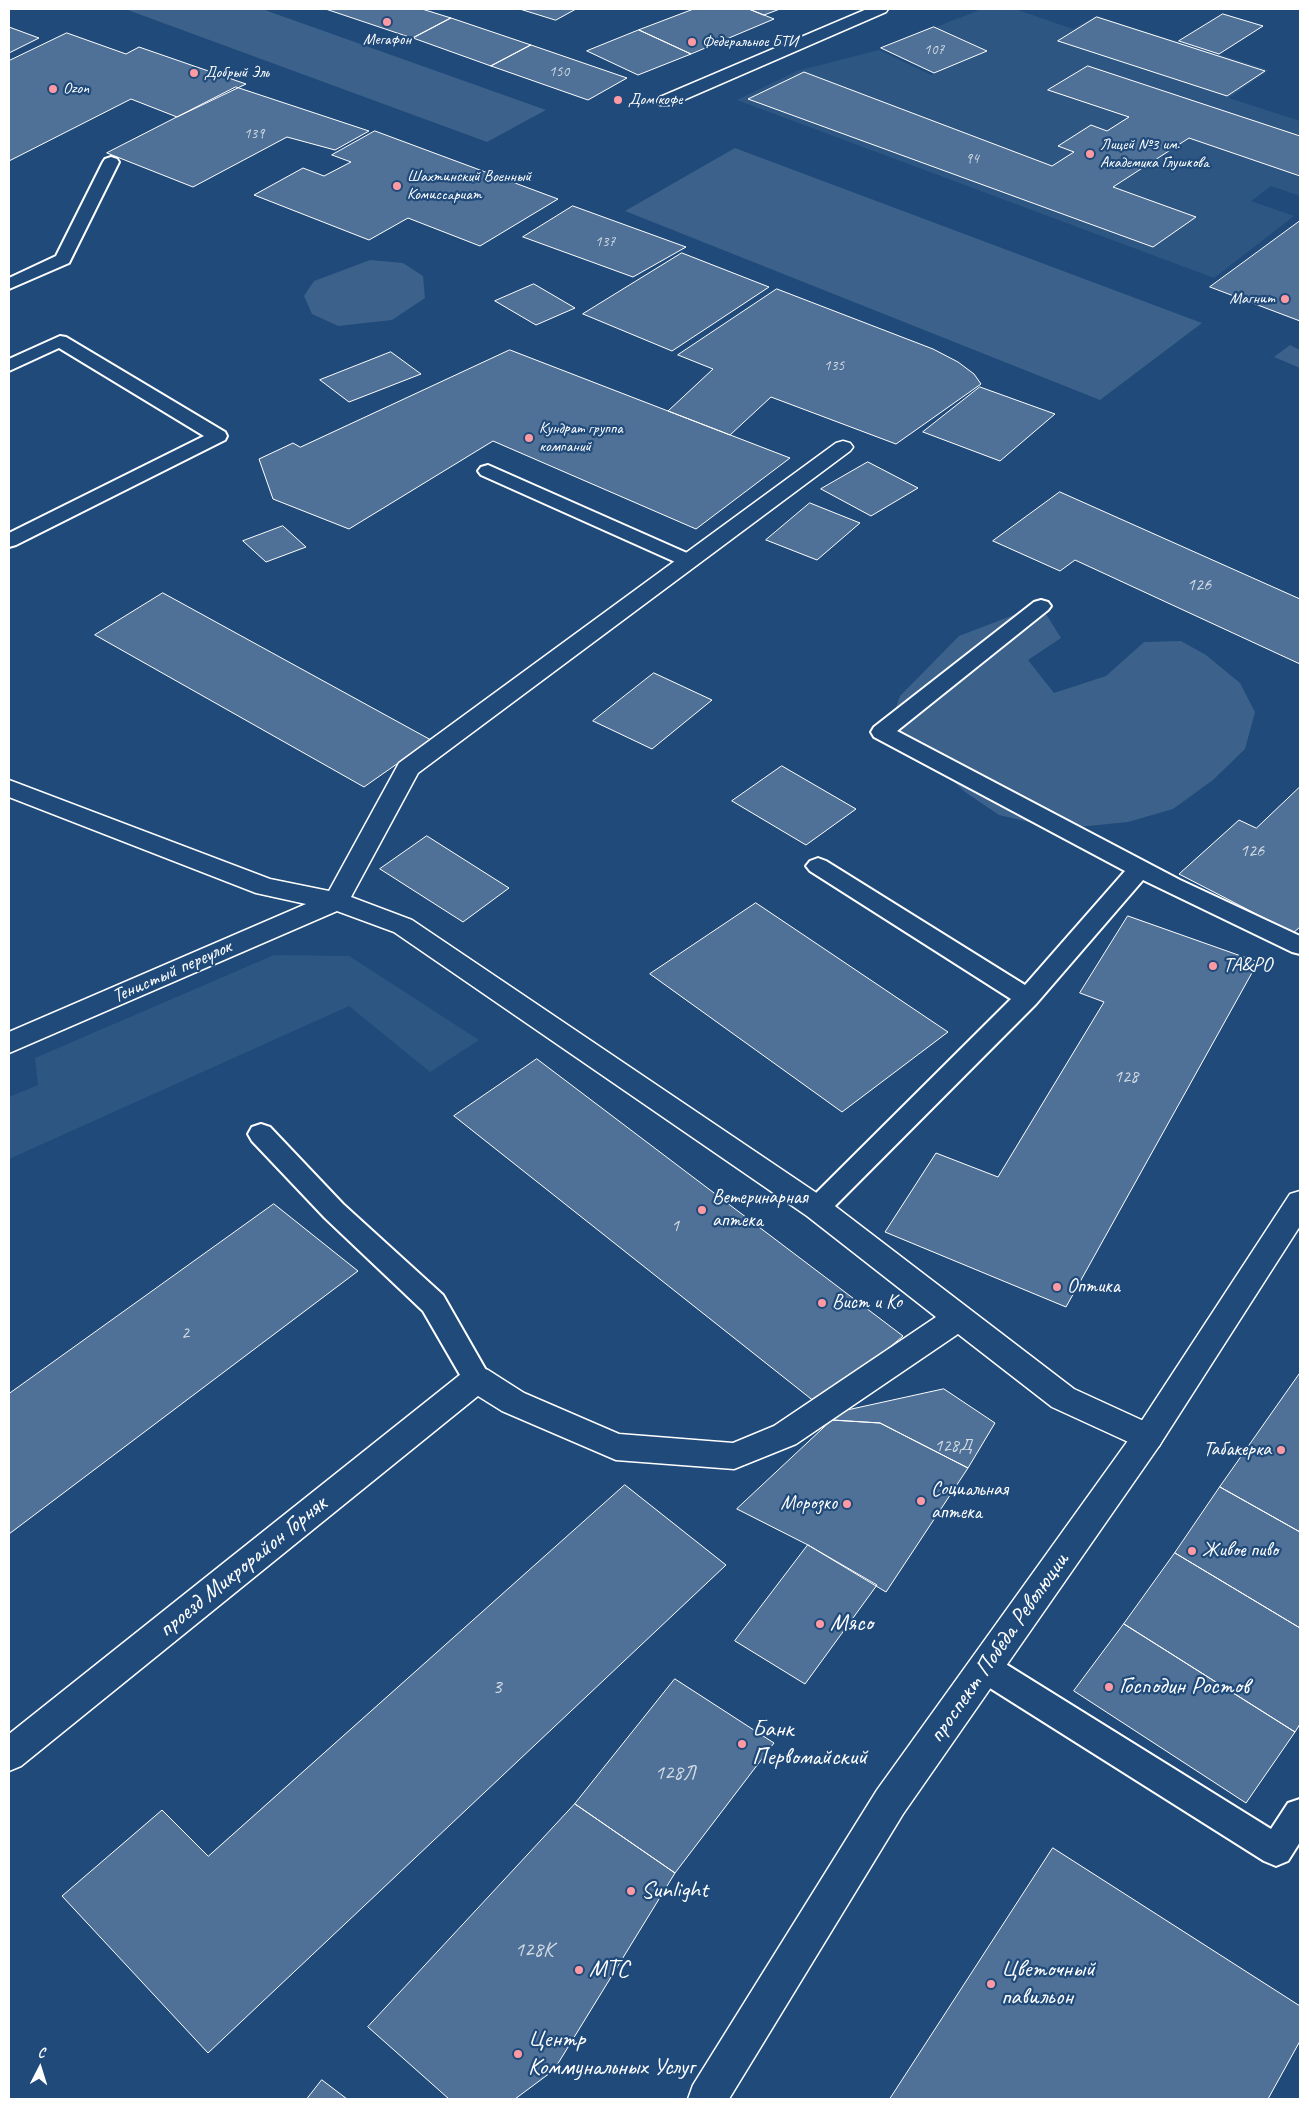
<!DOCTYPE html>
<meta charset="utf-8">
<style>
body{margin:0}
#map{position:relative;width:1309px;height:2108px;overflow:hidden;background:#1f4a7a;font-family:Caveat,sans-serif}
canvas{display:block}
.frame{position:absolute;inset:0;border:10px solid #fff;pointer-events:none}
.north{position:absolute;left:15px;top:2043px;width:50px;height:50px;-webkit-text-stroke:4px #1f4a7a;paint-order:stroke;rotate:5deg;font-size:14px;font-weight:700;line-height:20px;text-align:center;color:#fff}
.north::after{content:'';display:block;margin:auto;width:18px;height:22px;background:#fff;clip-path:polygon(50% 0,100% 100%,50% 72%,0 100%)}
</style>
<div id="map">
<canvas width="1309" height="2108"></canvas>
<div class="frame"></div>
<div class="north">С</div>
</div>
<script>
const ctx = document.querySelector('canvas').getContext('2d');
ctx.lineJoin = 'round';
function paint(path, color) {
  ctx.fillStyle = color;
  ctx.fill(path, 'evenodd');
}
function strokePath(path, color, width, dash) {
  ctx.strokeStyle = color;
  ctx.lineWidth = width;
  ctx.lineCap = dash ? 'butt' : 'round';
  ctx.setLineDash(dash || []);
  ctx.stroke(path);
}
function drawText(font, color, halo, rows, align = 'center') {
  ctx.font = font + ' Caveat,sans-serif';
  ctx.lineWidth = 4.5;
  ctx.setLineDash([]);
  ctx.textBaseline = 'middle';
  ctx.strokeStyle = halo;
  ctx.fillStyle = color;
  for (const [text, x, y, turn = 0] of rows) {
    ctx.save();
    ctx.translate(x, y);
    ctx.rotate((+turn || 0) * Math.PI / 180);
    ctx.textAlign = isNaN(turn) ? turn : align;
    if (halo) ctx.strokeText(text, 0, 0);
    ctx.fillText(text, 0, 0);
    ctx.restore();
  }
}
const built = new Path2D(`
 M982 9H1015L1073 29 1096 16 1269 70 1229 98 1300 121V196L1271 186 1251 201 1294 216 1214 278 737 100 797 71 879 50 931 75 988 51 936 27Z
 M274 955 349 956 479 1040 430 1072 349 1006 9 1159V1097L38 1085 35 1058Z`);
const green = new Path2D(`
 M125 9H262L546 110 487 142Z
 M735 148 1202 323 1100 400 625 211Z
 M370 260 403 263 423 276 425 298 392 320 338 326 312 314 304 296 314 281Z
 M1290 345 1300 350V368L1274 357Z
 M1037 606H1041L1061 638 1028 660 1054 693 1106 676 1144 642 1181 641 1206 655 1240 683 1255 712 1245 749 1213 780 1173 809 1128 822 1058 829 999 815 965 792 890 724 900 696 959 636Z`);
const building = new Path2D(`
 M326 9H422L451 18 413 38Z
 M520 9H576L556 20Z
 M694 9H749L774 19 691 54 639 30Z
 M749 9H780L764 15Z
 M1223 14 1263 26 1219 54 1179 41Z
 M1097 17 1265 71 1227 96 1058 41Z
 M451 18 531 45 491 66 413 38Z
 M9 27 39 38 9 53Z
 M934 27 987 51 934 73 881 48Z
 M639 30 691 54 638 75 587 51Z
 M67 33 126 54 139 47 246 84 177 117 131 99 9 161V61Z
 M531 45 627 78 588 100 491 66Z
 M1088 66 1300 136V176L1189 138 1113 187 1196 217 1153 247 748 99 804 72 1052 166 1074 152 1058 146 1091 125 1107 131 1129 117 1048 90Z
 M236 87 369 131 335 150 287 137 193 187 107 153Z
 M375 131 558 199 480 246 408 218 369 240 254 195 303 168 324 176 351 162 332 155Z
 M573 206 686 247 633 277 523 237Z
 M1300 221V321L1210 287Z
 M682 253 769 287 672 351 583 314Z
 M534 284 575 308 536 325 495 301Z
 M777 289 933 349 958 362 974 374 981 384 896 444 771 397 730 435 668 411 713 369 678 355Z
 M510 350 668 411 790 458 696 529 493 441 349 529 273 499 259 459 293 443 300 447Z
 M391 352 421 374 349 402 320 380Z
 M980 387 1055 414 1000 461 923 432Z
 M868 462 918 488 871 516 821 489Z
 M1060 492 1300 599V664L1075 560 1060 571 993 541Z
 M810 503 860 523 817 560 766 540Z
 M283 526 306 547 266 562 243 541Z
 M163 593 431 740 364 787 95 635Z
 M654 673 712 700 652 749 593 721Z
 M782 766 856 809 806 845 732 801Z
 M1300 787V927L1293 933 1179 874 1239 820 1256 828Z
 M427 836 509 888 463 922 380 869Z
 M756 903 948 1032 842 1112 650 974Z
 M1128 916 1258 962 1066 1307 885 1232 936 1153 998 1177 1104 1002 1080 993Z
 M537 1059 903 1336 820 1406 454 1116Z
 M274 1204 358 1271 9 1534V1394Z
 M1300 1373V1532L1220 1487Z
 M944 1389 995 1423 968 1468 880 1423 832 1420 839 1412Z
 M832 1420 880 1423 968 1468 886 1592 808 1545 737 1509Z
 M625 1485 726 1565 208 2053 62 1896 162 1810 208 1856Z
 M1220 1487 1300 1532V1628L1175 1553Z
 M808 1545 877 1585 805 1684 735 1641Z
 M1175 1553 1300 1628V1724L1295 1732 1124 1624Z
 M1124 1624 1295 1732 1246 1803 1074 1691Z
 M675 1679 774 1743 675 1873 575 1804Z
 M575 1804 675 1873 554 2070 515 2099H449L368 2027Z
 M1053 1848 1300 2006V2041L1268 2099H890Z
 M322 2080 347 2099H307Z`);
const service = new Path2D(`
 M111 157 117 159 119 162 69 263 9 289V278L56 256 103 162 105 159Z
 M60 336 66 337 225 432 227 436 225 440 16 545 9 547V533L204 436 59 348 9 371V359Z
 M488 465 696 557 699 561 696 565 689 567 682 565 481 475 478 471 481 467Z
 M1041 600 1048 602 1051 606 1048 610 897 731 1180 880 1300 936V954L1292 952 1143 880 1036 1004 826 1215 817 1218 808 1215 804 1208 808 1201 1011 999 810 871 806 866 810 861 818 858 826 861 1025 985 1125 871 874 737 871 732 874 727 1034 602Z
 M261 1124 270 1127 343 1204 443 1295 491 1379 487 1387 477 1390 467 1387 423 1311 325 1218 252 1141 248 1134 252 1127Z
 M985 1654 996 1658 1271 1829 1288 1803 1300 1799V1842L1288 1861 1276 1866 1264 1861 974 1678 969 1668 974 1658Z`);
const minor = new Path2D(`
 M867 9H888L886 12 672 105H660L657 101 660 97Z
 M843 441 850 443 853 447 850 451 418 773 351 897 412 920 827 1200 1074 1389 1159 1428 1164 1437 1159 1446 1148 1450 1137 1446 1052 1407 958 1334 796 1444 734 1469 616 1460 502 1411 478 1396 21 1766 9 1771V1734L466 1370 477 1366 488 1370 524 1393 619 1434 733 1443 774 1426 936 1317 807 1216 394 932 337 911 9 1053V1032L306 904 256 893 9 797V780L270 879 329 891 399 763 836 443Z`);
const primary = new Path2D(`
 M1300 1191V1226L1159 1446 903 1814 729 2099H688L693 2085 877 1790 1137 1428 1290 1194Z`);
const markers = [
 [387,22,5,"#ff9aa2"],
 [692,42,5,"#ff9aa2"],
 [194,73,5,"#ff9aa2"],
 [53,89,5,"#ff9aa2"],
 [618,100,5,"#ff9aa2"],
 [1090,154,5,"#ff9aa2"],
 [397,186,5,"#ff9aa2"],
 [1285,299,5,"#ff9aa2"],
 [529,438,5,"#ff9aa2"],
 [1213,966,5,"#ff9aa2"],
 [702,1210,5,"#ff9aa2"],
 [1057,1287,5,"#ff9aa2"],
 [822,1303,5,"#ff9aa2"],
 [1281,1450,5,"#ff9aa2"],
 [921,1501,5,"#ff9aa2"],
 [847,1504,5,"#ff9aa2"],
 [1192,1551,5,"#ff9aa2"],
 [820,1624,5,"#ff9aa2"],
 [1109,1687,5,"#ff9aa2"],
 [742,1744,5,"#ff9aa2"],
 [631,1891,5,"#ff9aa2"],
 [579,1970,5,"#ff9aa2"],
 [991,1984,5,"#ff9aa2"],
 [518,2054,5,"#ff9aa2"]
];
const farNumbernames = [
 ["107",934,50],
 ["150",559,72],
 ["139",254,134],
 ["94",972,159],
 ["137",605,242],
 ["135",834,366]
];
const farPoinames = [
 ["Мегафон",387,40,"center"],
 ["Федеральное БТИ",702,42],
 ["Добрый Эль",204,73],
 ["Ozon",63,89],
 ["Дом кофе",628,100],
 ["Лицей №3 им.",1100,145],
 ["Академика Глушкова",1100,163],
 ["Шахтинский Военный",407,177],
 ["Комиссариат",407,195],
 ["Магнит",1275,299,"right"],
 ["Кундрат группа",539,429],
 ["компаний",539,447]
];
const numberNames = [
 ["126",1199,585],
 ["126",1252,851],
 ["128",1126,1077],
 ["1",675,1226],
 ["2",185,1333],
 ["128Д",953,1446]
];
const poiNames = [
 ["ТА&РО",1223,966],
 ["Ветеринарная",712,1198],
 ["аптека",712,1221],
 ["Оптика",1067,1287],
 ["Вист и Ко",832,1303],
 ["Табакерка",1271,1450,"right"],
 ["Социальная",931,1490],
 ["аптека",931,1513],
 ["Морозко",837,1504,"right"],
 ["Живое пиво",1202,1551]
];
const streetNames = [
 ["Тенистый переулок",172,972,-24]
];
const nearNumbernames = [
 ["3",497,1687],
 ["128Л",675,1773],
 ["128К",534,1950]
];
const nearStreetnames = [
 ["проезд Микрорайон Горняк",243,1567,-39],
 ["проспект Победа Революции",999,1648,-55]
];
const nearPoinames = [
 ["Мясо",830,1624],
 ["Господин Ростов",1119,1687],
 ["Банк",752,1730],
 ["Первомайский",752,1758],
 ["Sunlight",641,1891],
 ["МТС",589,1970],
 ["Цветочный",1001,1970],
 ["павильон",1001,1998],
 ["Центр",528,2040],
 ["Коммунальных Услуг",528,2068]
];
paint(built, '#2e5683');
paint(green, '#3c618b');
paint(building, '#507197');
strokePath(building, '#fff', 1);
strokePath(service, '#fff', 4);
strokePath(minor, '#fff', 3);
strokePath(primary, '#fff', 3);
paint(service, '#1f4a7a');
paint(minor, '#1f4a7a');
paint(primary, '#1f4a7a');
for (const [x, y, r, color] of markers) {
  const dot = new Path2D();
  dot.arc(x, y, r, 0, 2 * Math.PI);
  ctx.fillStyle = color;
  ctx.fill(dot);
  strokePath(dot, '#1f4a7a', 2);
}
drawText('15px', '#d3dce5', null, farNumbernames);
drawText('16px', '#fff', '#1f4a7a', farPoinames, 'left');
drawText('18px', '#d3dce5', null, numberNames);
drawText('20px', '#fff', '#1f4a7a', poiNames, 'left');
drawText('20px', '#fff', '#1f4a7a', streetNames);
drawText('21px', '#d3dce5', null, nearNumbernames);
drawText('24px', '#fff', '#1f4a7a', nearStreetnames);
drawText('24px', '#fff', '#1f4a7a', nearPoinames, 'left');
</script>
